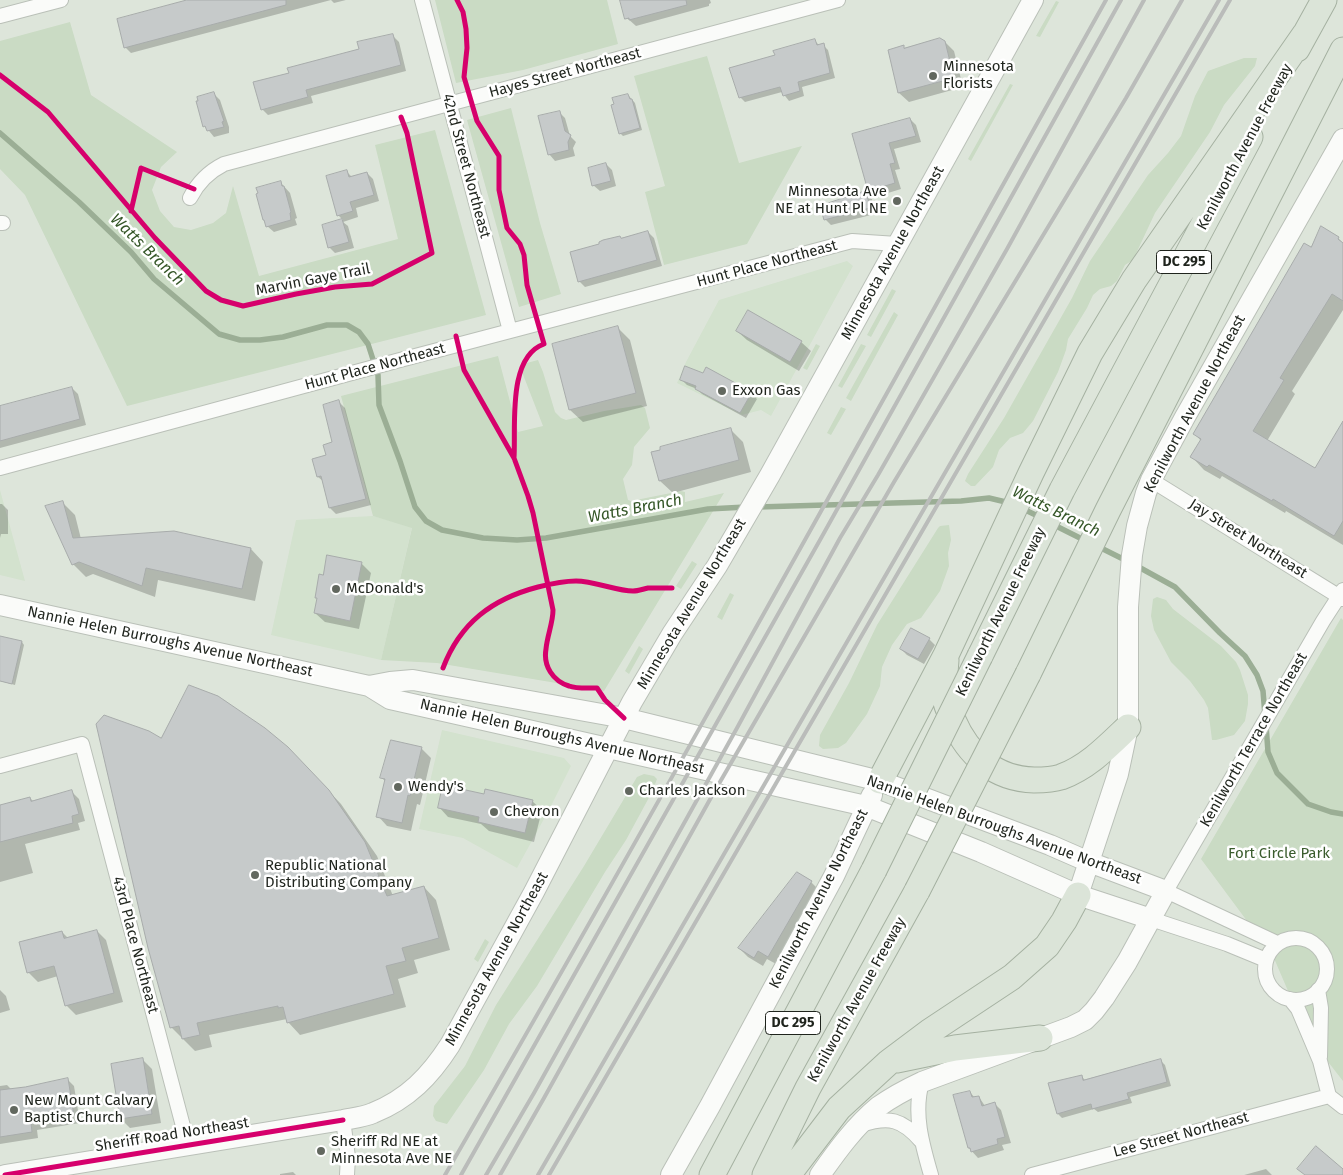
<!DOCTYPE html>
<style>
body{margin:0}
canvas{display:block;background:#dde5da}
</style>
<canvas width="1343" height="1175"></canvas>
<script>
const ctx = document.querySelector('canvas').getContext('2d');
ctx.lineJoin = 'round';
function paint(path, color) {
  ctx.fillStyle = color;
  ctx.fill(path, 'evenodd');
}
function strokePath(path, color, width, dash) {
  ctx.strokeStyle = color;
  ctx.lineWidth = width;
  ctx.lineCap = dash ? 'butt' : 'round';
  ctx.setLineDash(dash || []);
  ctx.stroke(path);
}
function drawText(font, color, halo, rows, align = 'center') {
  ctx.font = font + ' "Fira Sans",sans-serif';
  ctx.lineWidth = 5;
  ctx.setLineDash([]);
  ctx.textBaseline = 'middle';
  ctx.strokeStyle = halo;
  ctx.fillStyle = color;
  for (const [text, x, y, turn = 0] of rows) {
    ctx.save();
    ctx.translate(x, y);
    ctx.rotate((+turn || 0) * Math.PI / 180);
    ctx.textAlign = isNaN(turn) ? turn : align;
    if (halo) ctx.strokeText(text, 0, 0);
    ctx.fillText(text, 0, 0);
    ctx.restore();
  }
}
const built = new Path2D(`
 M847 261 853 266 771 416 761 410 742 415 677 383 686 362 719 300Z
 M0 490 25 581 0 575Z
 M373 516 412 527 381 660 271 635 296 520Z
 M442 730 564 758 571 766 550 808 517 868 463 838 419 829Z`);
const green = new Path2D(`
 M435 0H607L618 44 523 70 456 83Z
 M1056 1 1059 2 1040 37 1036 36Z
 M70 22 91 95 177 152 161 167 152 190 160 211 174 227 191 230 213 223 226 213 233 186 259 276 398 239 375 145 435 130 486 315 127 406 25 195 0 169V41Z
 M707 56 739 163 802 146 747 244 664 265 645 192 665 186 634 76Z
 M1244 58H1257L1255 66 1224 105 1210 132 1155 213 1133 260 1125 265 1117 281 1111 286 1100 289 1093 295 1087 308 1068 339 1066 350 1058 372 1033 421 1023 433 1010 438 999 450 993 467 975 486H971L965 481 968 474 1004 418 1072 298 1090 261 1148 175 1168 153 1181 136 1195 96 1208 71Z
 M1010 84 1013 85 971 161 968 159Z
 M511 108 540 223 561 294 519 307 467 120Z
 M892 289 896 291 871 337 867 335Z
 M894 312 898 315 851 401 846 398Z
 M816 344 820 346 807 370 803 368Z
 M861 344 866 346 842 388 838 386Z
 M498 356 518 432 543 426 522 372 523 364 538 360 543 372 555 412 561 418 566 420 604 411 641 405 645 408 650 428 634 447 632 465 623 479 628 500 631 501 681 491 685 492V502L724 493 604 691 437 663 381 660 412 528 373 516 341 396Z
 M841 407 846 409 831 435 827 433Z
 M949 525 951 540 948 553 949 566 940 591 921 618 907 624 892 645 882 667 880 686 867 714 846 743 838 748 823 749 819 746 820 735 849 683 877 625 938 528 940 526Z
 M692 561 697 564 681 589 676 586Z
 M730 593 734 595 722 620 717 617Z
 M1157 597 1166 600 1173 609 1221 646 1236 662 1240 670 1248 695V704L1245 721 1234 735 1216 740H1212L1208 708 1204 700 1190 681 1171 662 1154 630 1151 616 1153 599Z
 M1341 618 1343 620V1081L1307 1035 1273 956 1201 859Z
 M639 646 643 649 629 674 625 671Z
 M644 774 654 776 657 779 652 792 626 840 605 872 537 986 509 1024 484 1070 447 1124 436 1121 433 1116 434 1106 465 1066 496 1005 584 866 637 777Z
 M485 939 489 942 478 962 474 959Z`);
const shadow = new Path2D(`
 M193 0H331L131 53 125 47Z
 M331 0H346L334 3Z
 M622 0H710L711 3 709 4V6L636 26 627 18Z
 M392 35 399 42 406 71 311 96 313 103 268 115 262 109 290 74 360 50Z
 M815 41 820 46 823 45 828 50 835 78 802 87 804 96 789 101 782 92 745 102 740 97Z
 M945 42 954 51 963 87 909 102 899 93 890 51 903 47 905 49Z
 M214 94 220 100 229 127V133L214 137 205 126 198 102Z
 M628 95 635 103 642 130 623 136 620 133Z
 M559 112 565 118 570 136 576 142 573 148 575 156 555 161 549 154Z
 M910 119 916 125 921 142 894 149 900 169 895 170 901 189 875 197 869 191 854 135Z
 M606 164 612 170 616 186 600 191 593 185Z
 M346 171 352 177 367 173 373 179 379 201 356 208 358 217 343 222 348 226 354 248 335 253 329 247 323 226 343 220 338 215Z
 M281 183 290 193 297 218 295 219 297 225 274 232 267 226Z
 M866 193 872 199 875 214 831 225 825 219Z
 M648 232 654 238 662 266 585 287 579 281 622 239Z
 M1338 238 1343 243V310L1292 391 1295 394 1267 441 1316 469 1343 424V545L1286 511 1285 513 1222 476 1220 479 1204 470 1192 457 1201 441 1195 434 1311 248Z
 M618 328 630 340 647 406 583 422 570 410 553 345Z
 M737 331 801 342 811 351 799 371 747 340Z
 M681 379 751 393 757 399 746 418 702 394 697 389 687 385Z
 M72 388 78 394 86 425 0 448V408Z
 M339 402 345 408 371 505 336 514 330 508 324 482 318 477 314 460 327 456 334 443Z
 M731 430 743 442 751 472 673 493 660 481Z
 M62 502 75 515 81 539 251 549 263 562 255 601 158 580 155 597 93 574 86 577 73 564Z
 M0 504H2L8 510V534H1L0 538Z
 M361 563 371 573 359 629 325 622 315 613 318 599 316 597 324 577Z
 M0 637 22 642 24 645 15 685 0 681Z
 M929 639 935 645 924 664 907 655 901 649Z
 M162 739 300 761 341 804 377 856 393 896 424 887 436 900 450 950 414 960 418 973 398 979 406 1007 300 1035 288 1022 287 1019 209 1035 212 1047 195 1051 171 1027Z
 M421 748 431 758 420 805 417 804 411 831 387 826 378 816 386 782 381 777 386 758Z
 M72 792 79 799 85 821 78 823 80 830 25 844 33 873 0 882V807L30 798 34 802Z
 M485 796 532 801 542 810 534 842 489 831 481 824 448 817 439 807Z
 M811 882 820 891 778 965 767 959 763 966 748 957 739 948Z
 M97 931 106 940 123 1002 76 1015 66 1005 58 976 38 982 28 972 62 932 68 938Z
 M0 990 6 996 10 1010 0 1013Z
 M143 1060 152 1069 161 1123 130 1128 121 1119 112 1065Z
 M1161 1061 1165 1065 1171 1086 1130 1097 1132 1103 1098 1112 1094 1109 1062 1118 1058 1114 1081 1076 1085 1080Z
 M67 1079 74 1086 80 1123 37 1130 38 1138 0 1144V1086L7 1085 12 1090Z
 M970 1092 975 1098 979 1097 985 1106 995 1104 1001 1110 1011 1143 1002 1145 1004 1150 978 1158 969 1148Z
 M1266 1169 1272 1175H1244Z
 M293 1172 296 1175H280V1174Z`);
const stream = new Path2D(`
 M0 133 79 202 131 252 154 279 219 334 240 340H260L283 337 327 325H347L359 332 368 344 378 375 379 405 400 461 415 507 426 521 442 530 483 538 517 540 546 538 708 509 746 507
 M758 507 961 501 989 498 1010 503
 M1021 508 1042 518
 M1052 524 1086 541
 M1097 546 1127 561
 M1135 565 1175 587 1220 633 1245 656 1257 675 1263 691 1265 715
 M1266 725 1268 752 1277 773 1308 804 1331 812 1343 814`);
const building = new Path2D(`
 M187 0H286V5L124 48 117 19Z
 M620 0H686L687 5 629 20V18L625 19Z
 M393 34 401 65 306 90 308 97 261 110 253 82 289 73 287 68 359 49 357 42Z
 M940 38 945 41 954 78 898 93 888 50 904 45V48Z
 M815 39 817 45 824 43 830 73 798 82 800 91 783 96 780 87 739 98 729 68 775 55 773 51Z
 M214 92 224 121 222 122 224 127 207 131 205 126 203 127 196 101H198L197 97Z
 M628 94 630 99H632L640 128 619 134 611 105 614 104 612 98Z
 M560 111 565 131 571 135 568 142 569 150 548 155 538 116Z
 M910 118 916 136 889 143 895 163 890 164 895 183 868 191 852 134Z
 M606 163 611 181 592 186 588 168Z
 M347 170 349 177 367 172 374 195 350 202 353 211 337 216 326 176Z
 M281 181 282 186H284L291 212 290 213 291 220 266 227 264 220H263L256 194 258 193 256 188Z
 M866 191 870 208 824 220 820 206Z
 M342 219 349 242 328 248 322 225Z
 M1321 226 1339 237 1338 239 1343 243V301L1332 294 1280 378 1284 380 1253 431 1315 468 1343 421V521L1334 536 1273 499 1272 501 1209 465 1207 467 1190 457 1201 439 1193 434 1304 243 1311 247Z
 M648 231 657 260 578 282 570 252 599 244V242L603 240 620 236 621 238Z
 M748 310 802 341 790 362 736 331Z
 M618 326 636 393 569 410 552 344Z
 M685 366 703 373 706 367 752 392 740 413 695 389 696 386 680 380Z
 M72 387 80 419 0 441V406Z
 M339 400 366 499 329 508 321 476 317 477 312 459 326 455 323 445 332 442 323 405Z
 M731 428 739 460 659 481 651 452 660 450V447Z
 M63 501 73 538 174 531 251 548 242 589 146 568 142 586 79 562 72 565 45 506Z
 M327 555 362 562 350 621 314 613 317 598H315L319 574 323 575Z
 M911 628 930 638 918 659 900 649Z
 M0 636 22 641 12 684 0 681Z
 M189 685 218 696 265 728 288 747 329 790 365 842 387 896 424 886 439 938 402 948 406 961 386 966 394 994 287 1023 283 1007 278 1008V1006L197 1023 200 1035 182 1039 179 1026 170 1028 148 948 96 724 104 715 149 731 161 738Z
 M391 740 422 747 410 796 408 795 402 823 376 817 385 779 380 778Z
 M443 785 484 794 485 789 533 800 525 833 478 822 479 817 438 808Z
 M72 790 79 814 72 816 73 823 0 842V805L30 797 31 801Z
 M797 872 812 881 768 957 758 951 754 958 738 948Z
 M97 930 114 993 65 1006 54 966 27 973 19 942 62 931 64 938Z
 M143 1058 152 1114 120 1119 111 1064Z
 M1161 1059 1167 1082 1127 1093 1129 1099 1092 1109 1091 1104 1057 1114 1048 1083 1082 1075 1083 1080Z
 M68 1078 74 1116 31 1123 32 1132 0 1137V1090L25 1087Z
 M970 1091 972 1097 979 1096 982 1106 995 1102 1005 1137 997 1139 998 1144 971 1152 970 1148H968L953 1095Z
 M1316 1146 1343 1169V1175H1305L1297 1169Z`);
const minor = new Path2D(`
 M422 0 510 331
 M0 16 61 0
 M190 198C198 182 208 172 224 164L838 0
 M0 223H3
 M0 468 400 360 852 241 897 244
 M1151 480 1343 599
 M0 766 82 744 188 1145
 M1151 919 1227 944 1266 960
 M1265 969a31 31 0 1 1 62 0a31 31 0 1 1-62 0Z
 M1277 943 1166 891 1323 621 1343 590
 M1318 990 1321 1008 1320 1057
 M1290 999 1298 1009 1320 1061 1329 1096 1343 1107
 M922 1082C913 1113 922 1144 931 1175
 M343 1120 348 1157 347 1175
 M861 1125C889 1116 902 1119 921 1141
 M1032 1175 1329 1096`);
const secondary = new Path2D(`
 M0 605 369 686 390 699 866 806 981 852 1078 895 1151 919
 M369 686 390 682 413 680 624 718 880 781 1050 845 1089 862 1166 891 1127 962 1104 998 1094 1011 1085 1020 1071 1027 922 1082C907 1089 892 1097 878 1107 855 1126 837 1151 820 1175
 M1078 895 1118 774 1128 727V607L1132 555 1137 526 1146 493 1151 480 1185 417 1343 139
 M5 1175 343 1120C353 1118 364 1117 373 1113 408 1099 430 1076 450 1045L534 892 632 702 672 634 717 566 770 475 1033 0
 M671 1175 710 1106 834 876 872 795`);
const motorway = new Path2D(`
 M1297 49 1324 0
 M980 656 1062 490 1250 137
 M946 660C945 674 943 689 946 702 947 708 951 714 953 720 968 755 995 779 1034 780 1043 780 1052 780 1061 777 1088 767 1107 747 1128 727
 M1028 674 1108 510 1343 50
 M880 781 946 655 1031 473 1090 353 1134 280 1305 34
 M897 1060 955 1048 1040 1038
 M712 1175 874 870
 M765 1175 808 1088 917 891
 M788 1175 839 1108 889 1062 929 1032 1012 977 1047 946 1064 921 1078 895`);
const rail = new Path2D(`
 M445 1175C670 786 887 392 1106 0
 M461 1175 820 540 1121 0
 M486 1175 534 1093 737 728 840 538 878 475 1007 249 1144 0
 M500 1175 544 1098 713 794 894 482 1126 98 1182 0
 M538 1175 1219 0
 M549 1175 1230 0`);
const motorwayBridge = new Path2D(`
 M874 870 980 656
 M917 891 1028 674`);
const cycleway = new Path2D(`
 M457 0 463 12 466 29 467 48 464 77 477 121 499 156V190L507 228 520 244 524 255 527 285 544 344C507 357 516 427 514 458
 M0 75 48 112 155 238 206 291 221 300 243 306 296 294 335 287 372 284 432 253 407 133 401 117
 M131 211 141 168 194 189
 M456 336 464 370 514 458 528 496 533 513 553 610C553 623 547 636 546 649 543 666 553 681 569 686 577 689 589 688 597 688L605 700 624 718
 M443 668C460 623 492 599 538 587 550 584 564 581 576 581 594 581 617 591 633 591 638 591 643 589 648 588 656 588 664 588 672 588
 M5 1175 343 1120`);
const markers = [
 [933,76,5,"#62685f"],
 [897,201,5,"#62685f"],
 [722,391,5,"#62685f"],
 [336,589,5,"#62685f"],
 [398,787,5,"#62685f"],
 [629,791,5,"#62685f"],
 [494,812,5,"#62685f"],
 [255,875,5,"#62685f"],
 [14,1110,5,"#62685f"],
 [321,1151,5,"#62685f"]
];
const shields = [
 [1184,262,55],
 [793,1023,55]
];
const shieldNames = [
 ["DC 295",1184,262],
 ["DC 295",793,1023]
];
const poiNames = [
 ["Minnesota",943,67],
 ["Florists",943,84],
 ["Minnesota Ave",887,192,"right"],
 ["NE at Hunt Pl NE",887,209,"right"],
 ["Exxon Gas",732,391],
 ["McDonald's",346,589],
 ["Wendy's",408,787],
 ["Charles Jackson",639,791],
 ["Chevron",504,812],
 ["Republic National",265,866],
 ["Distributing Company",265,883],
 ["New Mount Calvary",24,1101],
 ["Baptist Church",24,1118],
 ["Sheriff Rd NE at",331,1142],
 ["Minnesota Ave NE",331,1159]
];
const streetNames = [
 ["Hayes Street Northeast",565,73,-15],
 ["Kenilworth Avenue Freeway",1245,147,-62],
 ["42nd Street Northeast",466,166,75],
 ["Minnesota Avenue Northeast",893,253,-61],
 ["Hunt Place Northeast",767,264,-15],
 ["Marvin Gaye Trail",313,280,-11],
 ["Hunt Place Northeast",375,367,-15],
 ["Kenilworth Avenue Northeast",1195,404,-62],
 ["Jay Street Northeast",1248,539,32],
 ["Minnesota Avenue Northeast",692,604,-59],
 ["Kenilworth Avenue Freeway",1001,612,-64],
 ["Nannie Helen Burroughs Avenue Northeast",170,642,12],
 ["Nannie Helen Burroughs Avenue Northeast",562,737,13],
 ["Kenilworth Terrace Northeast",1254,740,-60],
 ["Nannie Helen Burroughs Avenue Northeast",1004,830,20],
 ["Kenilworth Avenue Northeast",819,899,-63],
 ["43rd Place Northeast",135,945,75],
 ["Minnesota Avenue Northeast",497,959,-61],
 ["Kenilworth Avenue Freeway",857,1000,-61],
 ["Sheriff Road Northeast",172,1135,-9],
 ["Lee Street Northeast",1181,1135,-15]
];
const parkNames = [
 ["Fort Circle Park",1279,854]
];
const waterNames = [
 ["Watts Branch",147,250,44],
 ["Watts Branch",635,509,-11],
 ["Watts Branch",1056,512,26]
];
paint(built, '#d3e2ce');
paint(green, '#cadbc4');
paint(shadow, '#0003');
strokePath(stream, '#9bae95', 5.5);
paint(building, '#c6caca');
strokePath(building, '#a8acab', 1);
strokePath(minor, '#bac0b8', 16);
strokePath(secondary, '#bac0b8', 22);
strokePath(motorway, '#a5b1a1', 27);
strokePath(minor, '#fafbf9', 14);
strokePath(secondary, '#fafbf9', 20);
strokePath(motorway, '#dbe4d8', 25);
strokePath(rail, '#babcba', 4);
strokePath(motorwayBridge, '#a5b1a1', 27, []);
strokePath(motorwayBridge, '#dbe4d8', 25);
strokePath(cycleway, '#d6006c', 5);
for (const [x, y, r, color] of markers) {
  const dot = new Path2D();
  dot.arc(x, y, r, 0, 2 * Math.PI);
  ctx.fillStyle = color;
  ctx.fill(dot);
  strokePath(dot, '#fff', 2);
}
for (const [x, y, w] of shields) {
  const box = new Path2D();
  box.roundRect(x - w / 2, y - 11.5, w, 23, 4);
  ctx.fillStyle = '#fff';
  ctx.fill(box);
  strokePath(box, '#1f241d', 1);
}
drawText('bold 14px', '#1f241d', null, shieldNames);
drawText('15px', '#1f241d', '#fff', poiNames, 'left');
drawText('15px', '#1f241d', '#fff', streetNames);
drawText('15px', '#3a5c2d', '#fff', parkNames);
drawText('italic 16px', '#345627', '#fff', waterNames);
</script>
